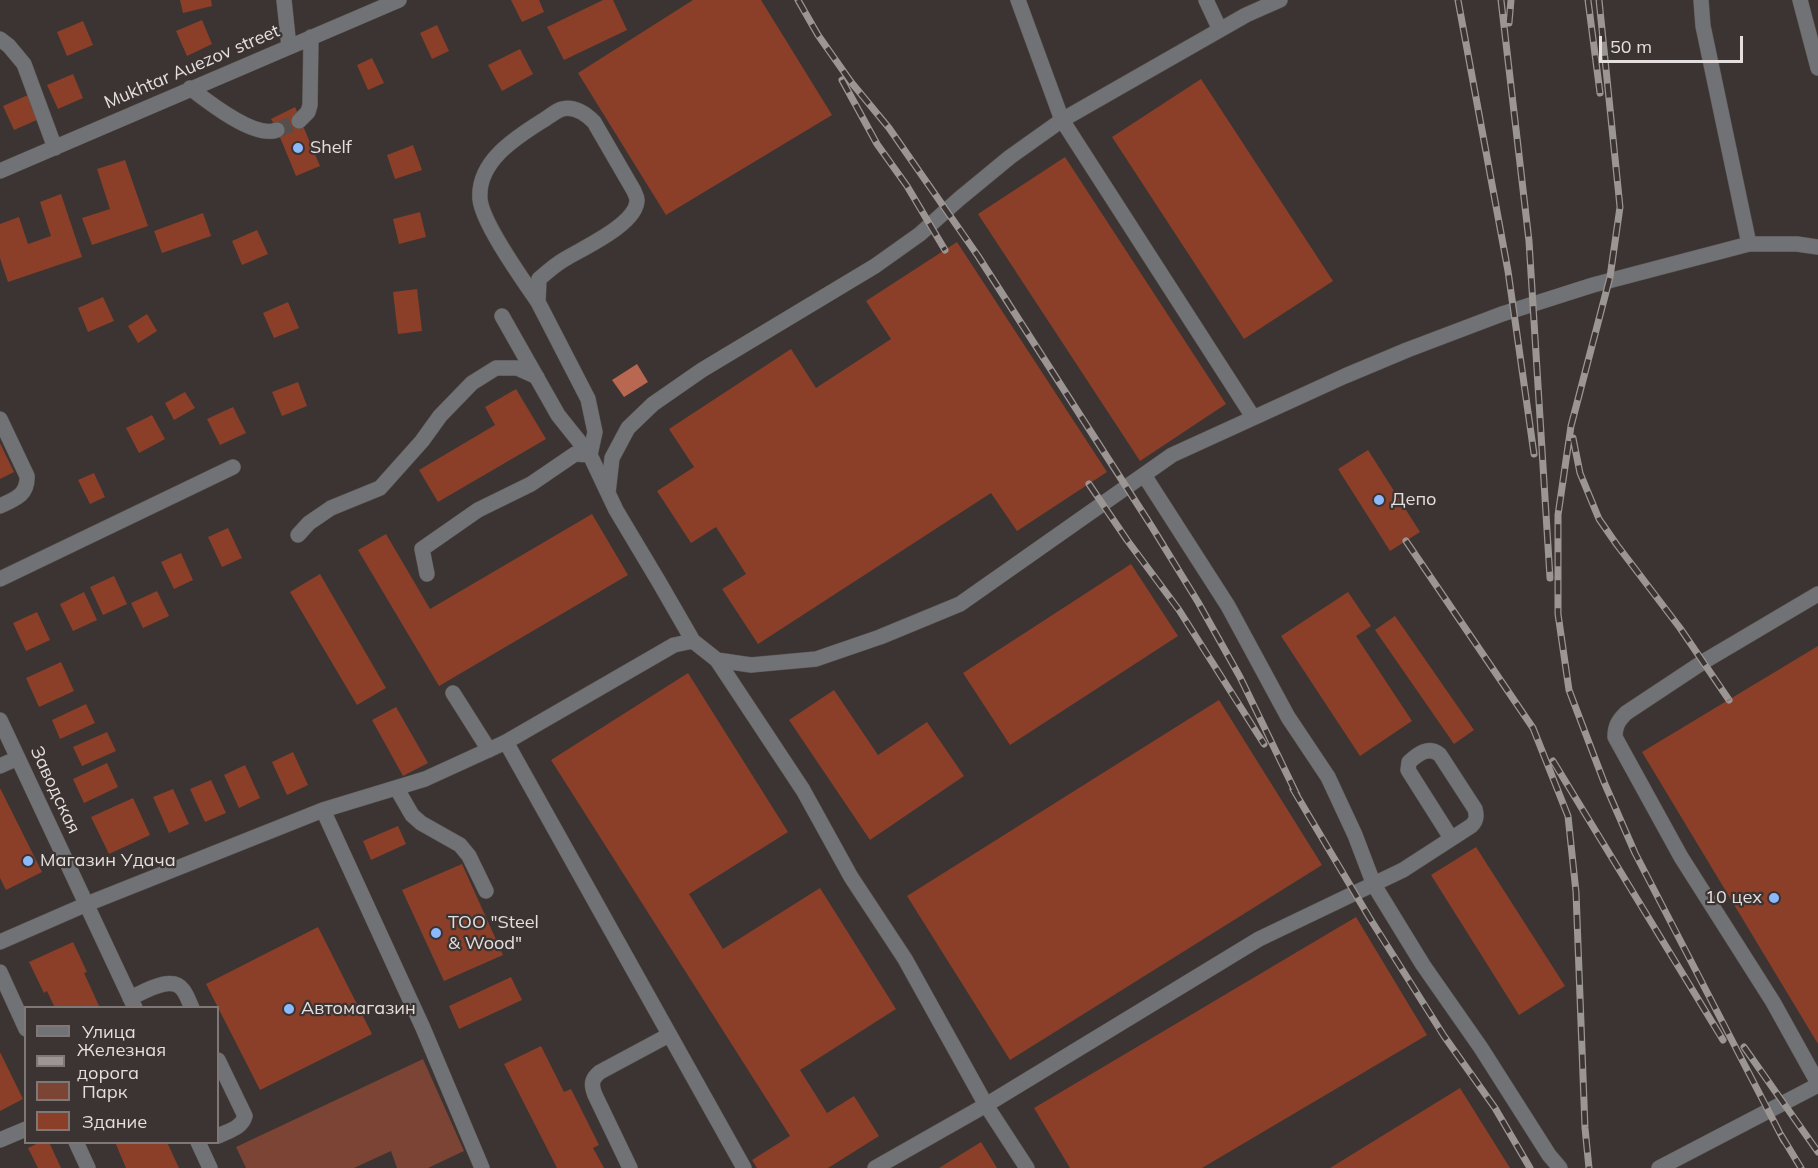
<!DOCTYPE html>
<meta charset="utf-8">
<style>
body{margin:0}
#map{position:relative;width:1818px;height:1168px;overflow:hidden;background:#3b3432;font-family:Mulish,sans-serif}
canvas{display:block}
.legend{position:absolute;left:24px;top:1006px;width:195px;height:138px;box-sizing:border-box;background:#3b3432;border:2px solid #7f7877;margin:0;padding:8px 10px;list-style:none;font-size:18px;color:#e4dfde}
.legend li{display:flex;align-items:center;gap:12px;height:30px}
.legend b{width:30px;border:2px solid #7f7877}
.scale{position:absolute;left:1599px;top:36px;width:144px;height:27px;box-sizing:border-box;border:3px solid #e4dfde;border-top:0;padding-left:8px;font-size:18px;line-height:21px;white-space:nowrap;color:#e4dfde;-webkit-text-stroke:4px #3b3432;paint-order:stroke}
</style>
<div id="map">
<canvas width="1818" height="1168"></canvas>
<ul class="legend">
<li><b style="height:8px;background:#707275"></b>Улица</li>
<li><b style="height:8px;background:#9b9594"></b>Железная дорога</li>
<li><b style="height:16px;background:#7b4434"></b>Парк</li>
<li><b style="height:16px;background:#8b3f29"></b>Здание</li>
</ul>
<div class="scale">50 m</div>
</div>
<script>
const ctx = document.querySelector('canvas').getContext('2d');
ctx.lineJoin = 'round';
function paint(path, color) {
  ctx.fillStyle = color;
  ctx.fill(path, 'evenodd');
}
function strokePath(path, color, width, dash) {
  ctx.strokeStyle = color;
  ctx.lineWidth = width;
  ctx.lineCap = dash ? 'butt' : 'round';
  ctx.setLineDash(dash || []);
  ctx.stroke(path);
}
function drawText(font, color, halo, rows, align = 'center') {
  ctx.font = font + ' Mulish,sans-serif';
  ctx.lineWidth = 4.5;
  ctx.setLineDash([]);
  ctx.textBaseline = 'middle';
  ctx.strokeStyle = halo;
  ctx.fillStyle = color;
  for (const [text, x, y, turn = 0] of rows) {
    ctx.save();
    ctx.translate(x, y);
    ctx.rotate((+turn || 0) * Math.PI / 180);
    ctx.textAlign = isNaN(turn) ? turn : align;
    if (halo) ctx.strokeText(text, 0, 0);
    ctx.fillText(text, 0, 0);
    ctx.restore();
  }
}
const green = new Path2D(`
 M423 1059 464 1151 428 1168H397L391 1151 354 1168H246L236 1147Z`);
const water = new Path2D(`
 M637 364 648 382 624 397 612 380Z`);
const building = new Path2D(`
 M180 0H211L212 6 183 13Z
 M511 0H539L544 12 522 22Z
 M603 0H613L627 30 564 60 547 27Z
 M693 0H761L832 115 666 215 578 73Z
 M202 20 212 44 187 56 176 31Z
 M83 21 93 45 67 56 57 32Z
 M437 25 449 51 432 59 420 33Z
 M520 49 533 74 502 91 488 65Z
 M372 58 384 83 368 90 357 65Z
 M73 74 83 98 58 109 47 85Z
 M1201 79 1333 281 1244 339 1112 137Z
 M28 95 39 119 14 130 3 106Z
 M295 107 320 166 296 176 277 130 271 119Z
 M413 145 422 170 395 179 387 155Z
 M1065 157 1226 404 1140 461 978 214Z
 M125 160 148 226 92 245 82 218 110 209 97 169Z
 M61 194 82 257 8 282 0 258V224L19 217 28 244 51 236 40 202Z
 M420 212 426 237 399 244 393 219Z
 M203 213 211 236 162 253 154 231Z
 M257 230 268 254 242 265 232 241Z
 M957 242 1107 472 1017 531 991 493 758 644 722 589 746 574 716 527 691 543 657 491 694 467 669 429 791 349 816 388 891 339 866 301Z
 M417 289 422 331 398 334 393 292Z
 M103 297 114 321 88 332 78 308Z
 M288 302 299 328 274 338 263 313Z
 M147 314 157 331 138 343 128 326Z
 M298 382 307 406 282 416 272 392Z
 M516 389 546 439 438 502 419 470 495 425 485 407Z
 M185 392 195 408 174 420 165 403Z
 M233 407 246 433 220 445 207 419Z
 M152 415 165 439 139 453 126 428Z
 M0 443 14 472 0 479Z
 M1368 450 1420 532 1390 551 1338 469Z
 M94 473 105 497 90 504 78 480Z
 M592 514 628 575 439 686 358 550 386 534 430 609Z
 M228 528 242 558 222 567 208 537Z
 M181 553 193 580 174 589 161 562Z
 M1131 564 1178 636 1010 745 963 673Z
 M320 574 386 688 357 705 290 592Z
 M114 576 127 604 103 615 90 587Z
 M157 591 169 616 143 628 131 603Z
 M84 592 97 620 73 631 60 604Z
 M1348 592 1371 626 1356 636 1412 721 1360 756 1281 636Z
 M37 612 50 640 26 651 13 623Z
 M1395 616 1474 730 1454 744 1375 630Z
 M1818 646V1044L1642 752Z
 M61 662 74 691 39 707 26 678Z
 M688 673 788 832 689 894 723 949 820 888 896 1009 800 1070 827 1113 854 1096 879 1136 828 1168H757L752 1160 790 1136 551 760Z
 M834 690 878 755 927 722 964 776 870 840 789 720Z
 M1219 700 1322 865 1010 1060 907 896Z
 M86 704 95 723 60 739 52 720Z
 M396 707 428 763 403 776 372 720Z
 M107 732 116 751 82 766 73 747Z
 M293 752 308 785 287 795 272 762Z
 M107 763 118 787 84 803 73 779Z
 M245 765 260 798 239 808 224 775Z
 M211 780 226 813 205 822 190 789Z
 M0 788 42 872 6 890 0 878Z
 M173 789 189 824 169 833 153 797Z
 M133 798 150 835 109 854 91 817Z
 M398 826 406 844 371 860 363 841Z
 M1476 847 1565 986 1519 1015 1431 875Z
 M462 864 503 955 444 981 402 890Z
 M1356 917 1427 1035 1202 1168H1070L1034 1108Z
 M318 927 372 1034 260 1090 206 984Z
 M73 942 87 972 84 973 100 1008H55L47 991 44 993 29 962Z
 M511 977 522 1000 459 1029 449 1006Z
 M541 1046 564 1092 571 1089 599 1145 593 1148 604 1168H557L504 1064Z
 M0 1052 23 1099 0 1111Z
 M1460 1088 1510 1168H1330Z
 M40 1142H49L61 1168H38L28 1148Z
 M115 1142H167L179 1168H126Z
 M981 1142 997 1168H939Z`);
const minorTunnel = new Path2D(`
 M277 130 299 121`);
const minor = new Path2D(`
 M284 0 289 47
 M1018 0 1062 120 1253 417
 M1206 0 1220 30
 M1701 0 1703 26 1749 244
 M1800 0 1818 68
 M0 39 9 46 24 64 55 148
 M190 88C208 102 255 139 277 130
 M299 121 308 112 310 105 311 37
 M0 171 399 0
 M538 302C523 280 482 223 480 199 477 162 515 138 542 121 548 118 555 111 562 109 574 106 586 114 594 122L634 191C635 194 637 197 637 200 637 224 583 248 565 259 556 264 547 272 539 279L538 302 588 399 595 432 590 455
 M502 316 558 415 590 455
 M0 419 27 476C28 495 15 499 0 506
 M1144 475 1228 606 1288 717 1328 777 1355 835 1374 885 1423 965 1481 1048 1549 1155 1560 1168
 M608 493 612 458 628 428 653 404 702 370 875 266 920 234 959 199 1010 157 1062 120 1246 15 1280 0
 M298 535 309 523 331 508 380 488 422 441 440 416 472 383 496 368H517L537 377
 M427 574 422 549 478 510 531 484 575 454 590 455 616 510 659 582 693 641
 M0 579 233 467
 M1818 594 1703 662 1626 713C1618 721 1615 726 1615 737L1681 857 1773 1002 1818 1083
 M717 660 803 790 851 877 905 959 986 1105 1259 939 1403 870 1471 826C1477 821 1477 816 1475 809L1440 755C1429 745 1418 754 1409 762L1408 770 1451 838
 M453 693 489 750
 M0 720 135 1008
 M506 742 674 645 693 641 717 660 751 665 816 659 880 637 960 604 1172 455 1345 376 1407 350 1502 314 1593 285 1749 244H1797L1818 247
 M0 766 18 758
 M397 789 412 815 421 823 460 845 469 856 486 891
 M323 810 423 1028 482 1168
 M0 942 87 904 323 810 425 779 506 742 744 1168
 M0 972 26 1029
 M130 998C144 992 172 974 183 990 187 995 189 1002 192 1008
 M218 1060 245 1116C242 1128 228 1131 218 1136
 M0 1140 26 1129
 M76 1142 88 1168
 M198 1142 210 1168
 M630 1168 595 1095C591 1085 591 1079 600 1072L669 1035
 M875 1168 986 1105 1027 1168
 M1659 1168 1818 1085`);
const rail = new Path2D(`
 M798 0 818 35 851 82 889 128 978 256 1152 527 1198 602 1240 677 1297 795
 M1458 0 1508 271 1534 454
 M1501 0 1529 241 1550 578
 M1588 0 1600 93
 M1599 0 1620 207 1610 277 1571 426 1558 515V614L1569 690 1604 782 1635 853 1784 1141
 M1509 23 1511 0
 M842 80 877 144 907 186 945 250
 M1573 438 1580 473 1599 519 1617 545 1680 628 1729 700
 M1089 484 1127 540 1179 610 1264 744
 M1406 541 1533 728 1568 816 1576 892 1585 1128 1589 1168
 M1553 761 1723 1040
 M1293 789 1369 917 1444 1036 1495 1108 1530 1168
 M1744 1047 1818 1152
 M1781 1135 1801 1168`);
const markers = [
 [298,148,6,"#8bb9fc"],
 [1379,500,6,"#8bb9fc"],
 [28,861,6,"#8bb9fc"],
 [1774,898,6,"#8bb9fc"],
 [436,933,6,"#8bb9fc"],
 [289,1009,6,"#8bb9fc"]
];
const streetNames = [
 ["Mukhtar Auezov street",192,67,-23],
 ["Заводская",55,790,65]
];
const poiNames = [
 ["Shelf",310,148],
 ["Депо",1391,500],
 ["Магазин Удача",40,861],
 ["10 цех",1762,898,"right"],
 ["TOO \"Steel",448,923],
 ["& Wood\"",448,944],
 ["Автомагазин",301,1009]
];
paint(green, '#7b4434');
paint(water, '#b86750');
paint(building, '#8b3f29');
strokePath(minorTunnel, '#544e4c', 15, [15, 8]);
strokePath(minor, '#595351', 16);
strokePath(minor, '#707275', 15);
strokePath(rail, '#9b9594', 7);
strokePath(rail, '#3b3432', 4.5, [14]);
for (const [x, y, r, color] of markers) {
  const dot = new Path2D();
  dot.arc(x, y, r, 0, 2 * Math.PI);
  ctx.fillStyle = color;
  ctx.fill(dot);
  strokePath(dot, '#3b3432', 2);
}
drawText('18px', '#e4dfde', '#3b3432', streetNames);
drawText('18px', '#e4dfde', '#3b3432', poiNames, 'left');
</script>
